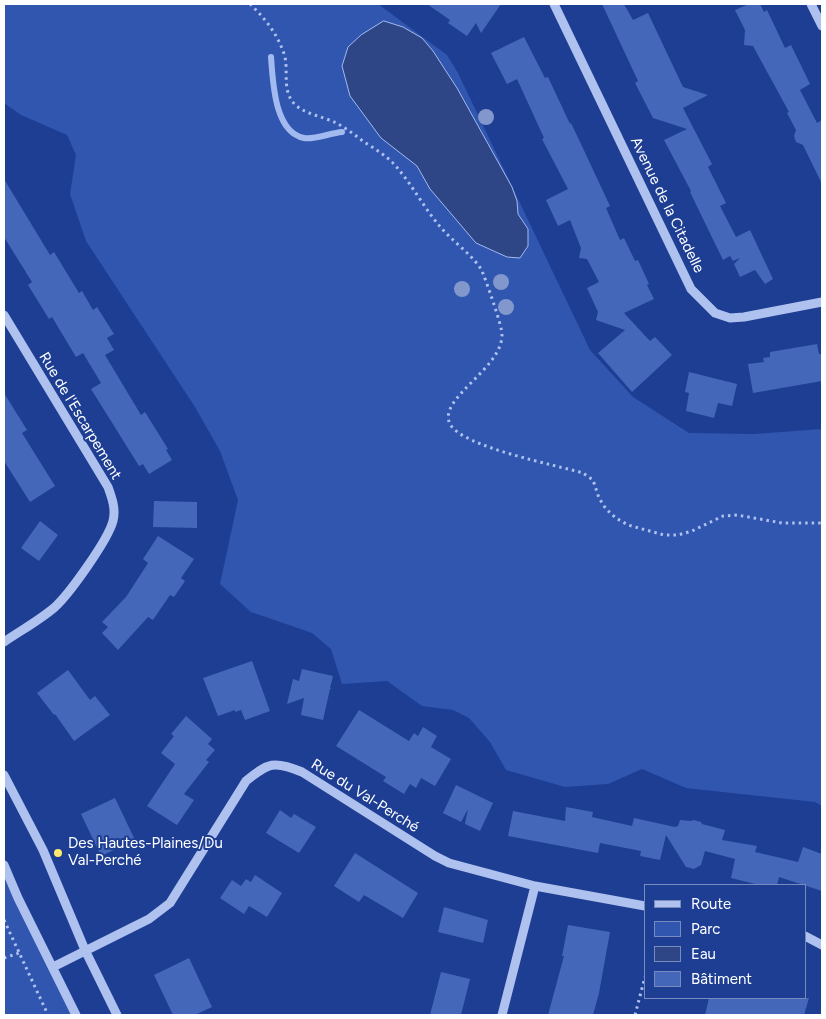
<!DOCTYPE html>
<meta charset="utf-8">
<style>
body{margin:0}
#map{position:relative;width:826px;height:1019px;overflow:hidden;background:#1d3e93;font-family:Figtree,sans-serif}
canvas{display:block}
.frame{position:absolute;inset:0;border:5px solid #fff;pointer-events:none}
.legend{position:absolute;left:644px;top:884px;width:162px;height:115px;box-sizing:border-box;background:#1d3e93;border:1px solid #778bbe;margin:0;padding:6px 9px;list-style:none;font-size:15px;color:#fff}
.legend li{display:flex;align-items:center;gap:10px;height:25px}
.legend b{width:25px;border:1px solid #778bbe}
</style>
<div id="map">
<canvas width="826" height="1019"></canvas>
<div class="frame"></div>
<ul class="legend">
<li><b style="height:6px;background:#afc1ee"></b>Route</li>
<li><b style="height:14px;background:#3056b0"></b>Parc</li>
<li><b style="height:14px;background:#2f4686"></b>Eau</li>
<li><b style="height:14px;background:#4567b9"></b>Bâtiment</li>
</ul>
</div>
<script>
const ctx = document.querySelector('canvas').getContext('2d');
ctx.lineJoin = 'round';
function paint(path, color) {
  ctx.fillStyle = color;
  ctx.fill(path, 'evenodd');
}
function strokePath(path, color, width, dash) {
  ctx.strokeStyle = color;
  ctx.lineWidth = width;
  ctx.lineCap = dash ? 'butt' : 'round';
  ctx.setLineDash(dash || []);
  ctx.stroke(path);
}
function drawText(font, color, halo, rows, align = 'center') {
  ctx.font = font + ' Figtree,sans-serif';
  ctx.lineWidth = 4;
  ctx.setLineDash([]);
  ctx.textBaseline = 'middle';
  ctx.strokeStyle = halo;
  ctx.fillStyle = color;
  for (const [text, x, y, turn = 0] of rows) {
    ctx.save();
    ctx.translate(x, y);
    ctx.rotate((+turn || 0) * Math.PI / 180);
    ctx.textAlign = isNaN(turn) ? turn : align;
    if (halo) ctx.strokeText(text, 0, 0);
    ctx.fillText(text, 0, 0);
    ctx.restore();
  }
}
const green = new Path2D(`
 M4 4H378L447 55 458 73 590 350 633 397 689 433 754 434 822 429V806L815 802 686 788 642 769 608 784 565 787 506 770 490 742 469 718 453 710 422 706 387 681 342 684 331 649 312 633 251 612 220 584 238 500 220 451 195 407 86 241 70 194 76 155 67 135 21 115 4 103Z
 M4 865 76 1015H4Z`);
const water = new Path2D(`
 M384 21 403 27 422 38 433 51 457 88 512 187 517 201 518 214 528 229V246L520 258 507 257 476 243 430 189 417 166 381 138 350 96 342 66 348 47 361 35Z`);
const stream = new Path2D(`
 M271 57C273 81 274 132 304 138 313 140 331 133 342 132`);
const building = new Path2D(`
 M427 4H501L481 33 476 23 467 36 448 23 450 20Z
 M602 4H624L633 20 648 13 683 87 708 95 683 108 712 164 708 167 726 203 720 206 736 237 750 230 773 279 765 284 755 270 740 277 734 264 740 258 733 261 730 256 723 260 690 192 691 191 664 140 687 129 653 118 635 83 638 81Z
 M749 4H760L764 12 767 10 785 48 791 45 810 84 800 90 817 123 822 120V184L803 145 796 142 794 136 796 130 787 113 789 112 753 46 744 45 745 30 735 10Z
 M524 37 545 78 548 77 570 124 571 123 581 144 610 206 606 208 620 240 624 238 635 261 638 260 649 284 647 285 654 299 624 313 650 341 655 337 672 355 632 392 598 353 625 330 596 320 598 312 587 288 599 282 587 259 579 258 581 248 570 220 558 226 546 200 568 189 542 139 544 138 517 79 507 84 491 53Z
 M4 179 50 255 54 252 79 293 82 291 93 310 97 307 114 334 107 338 114 350 105 355 141 415 145 412 168 449 166 450 172 460 149 474 143 464 139 466 91 389 101 383 83 353 76 357 52 317 49 319 28 285 32 282 4 237Z
 M817 344 819 354H822V381L753 393 748 364 764 362 763 358 770 357V352Z
 M689 372 737 384 732 406 718 403 714 418 686 411 689 393 685 392Z
 M4 393 27 430 22 433 55 486 30 502 4 461Z
 M154 501 197 502V528L153 527Z
 M40 521 58 535 39 561 21 548Z
 M158 536 194 559 181 578 185 581 174 597 170 595 153 620 148 617 118 650 102 633 108 627 102 622 126 597 148 563 143 559Z
 M252 661 270 711 245 720 241 710 235 712V710L218 716 203 678Z
 M302 669 333 676 330 688H332L330 689 323 720 301 715 304 698 287 704 293 679 299 681Z
 M68 670 90 700 95 696 110 715 74 741 55 714 54 715 37 693Z
 M359 710 409 741 414 733 418 736 423 727 437 736 431 747 451 759 435 786 421 778 416 788 410 784 404 794 383 781 386 777 336 746Z
 M186 716 212 739 208 744 215 750 206 760 209 762 184 794 194 800 177 825 147 806 175 764 161 753 174 736 171 734Z
 M456 785 493 803 480 831 465 824 468 809 461 822 443 813Z
 M115 798 135 840 101 856 81 814Z
 M566 807 593 812 592 817 632 826 634 818 675 827 678 826 680 820 691 821 694 820 701 822 702 824 725 830 722 840 757 846 755 852 798 862 803 847 822 854V891L779 877 777 885H759L731 878 735 859 705 851 701 865 694 869 686 867 666 835 660 860 640 856 641 851 600 843 598 853 508 836 513 811 565 821Z
 M280 810 291 818 294 814 316 827 299 853 266 833Z
 M355 853 418 893 403 918 364 895 359 902 334 886Z
 M255 875 282 893 267 917 249 906 244 914 220 898 232 880 241 886 246 879 251 882Z
 M444 907 488 920 483 943 438 932Z
 M568 925 610 932 599 993 593 1015H548L564 956H562Z
 M189 958 212 1007 195 1015H173L154 975Z
 M441 972 470 979 461 1015H430Z
 M709 998H809L804 1015H705Z`);
const path = new Path2D(`
 M250 4C265 18 279 36 285 57 288 72 283 88 292 101 301 114 323 116 336 123 346 128 355 135 364 142 377 150 390 158 399 170 415 189 427 213 444 231 456 244 471 254 481 269 485 277 502 326 502 334 503 369 437 398 450 424 462 447 556 465 583 473L593 480 599 498 606 509 616 518 628 525 664 535H678L692 531 723 516 737 515 782 523H822
 M4 920 48 1015
 M4 958 19 953
 M635 1015 645 977`);
const minor = new Path2D(`
 M554 4 691 289 715 313 730 318 744 317 822 302
 M811 4 822 26
 M4 315 108 487C112 498 116 509 113 521 108 540 70 593 55 607 40 620 20 631 4 642
 M4 775 43 850 85 950 117 1015
 M4 865 18 898 76 1015
 M805 936 822 945
 M53 967 149 919 170 903 246 781C268 763 274 760 302 772L435 856 449 863 535 886 645 906
 M502 1015 535 886`);
const trees = [
 [486,117],
 [501,282],
 [462,289],
 [506,307]
];
const markers = [
 [58,853,5,"#feeb6d"]
];
const streetNames = [
 ["Avenue de la Citadelle",667,205,64],
 ["Rue de l'Escarpement",80,416,59],
 ["Rue du Val-Perché",365,796,32]
];
const poiNames = [
 ["Des Hautes-Plaines/Du",68,844],
 ["Val-Perché",68,861]
];
paint(green, '#3056b0');
paint(water, '#2f4686');
strokePath(water, '#a2baf0', 1);
strokePath(stream, '#a2baf0', 6);
paint(building, '#4567b9');
strokePath(path, '#afc1ee', 3, [2.5, 4]);
strokePath(minor, '#afc1ee', 9);
ctx.fillStyle = '#8297cc';
for (const [x, y] of trees) {
  ctx.beginPath();
  ctx.arc(x, y, 8, 0, 2 * Math.PI);
  ctx.fill();
}
for (const [x, y, r, color] of markers) {
  const dot = new Path2D();
  dot.arc(x, y, r, 0, 2 * Math.PI);
  ctx.fillStyle = color;
  ctx.fill(dot);
  strokePath(dot, '#1d3e93', 2);
}
drawText('15px', '#fff', '#1d3e93', streetNames);
drawText('15px', '#fff', '#1d3e93', poiNames, 'left');
</script>
